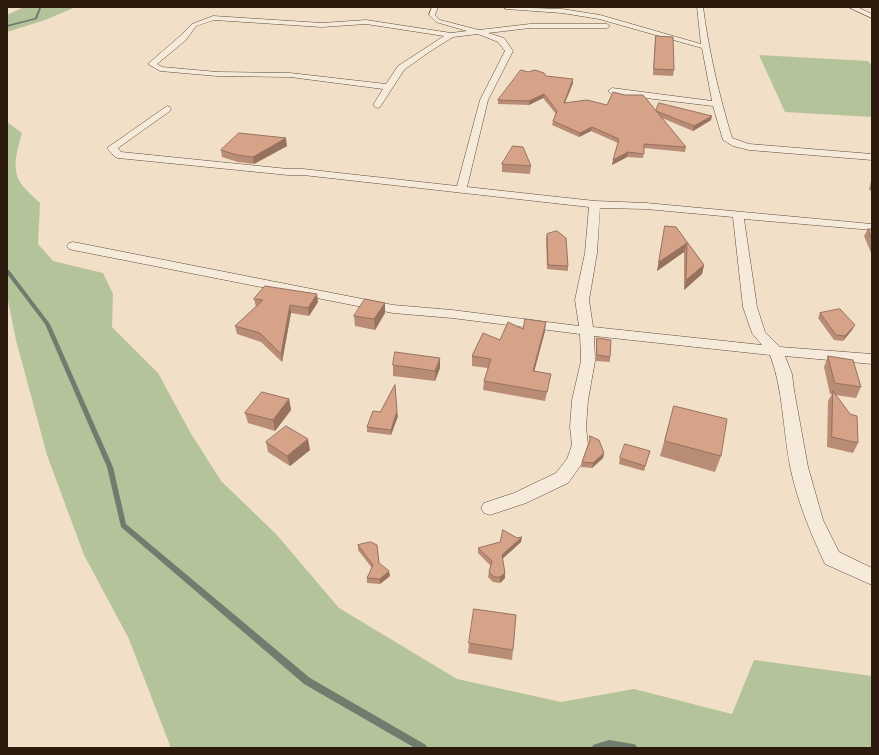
<!DOCTYPE html>
<style>
body{margin:0}
#map{position:relative;width:879px;height:755px;overflow:hidden;background:#f1dfc7;font-family:"EB Garamond",serif}
canvas{display:block}
.frame{position:absolute;inset:0;border:8px solid #2c1a0c;pointer-events:none}
</style>
<div id="map">
<canvas width="879" height="755"></canvas>
<div class="frame"></div>
</div>
<script>
const ctx = document.querySelector('canvas').getContext('2d');
ctx.lineJoin = 'round';
function paint(path, color) {
  ctx.fillStyle = color;
  ctx.fill(path, 'evenodd');
}
function strokePath(path, color, width, dash) {
  ctx.strokeStyle = color;
  ctx.lineWidth = width;
  ctx.lineCap = dash ? 'butt' : 'round';
  ctx.setLineDash(dash || []);
  ctx.stroke(path);
}
const green = new Path2D(`
 M24 7H76L45 20 7 32V15Z
 M759 55 868 61 872 66V117L785 112Z
 M7 122 22 133C18 148 11 168 20 182 25 190 33 196 40 203L38 244 53 261 103 273 113 294 112 327 158 373 190 432 221 481 276 534 339 608 457 679 561 702 634 689 732 714 754 660 872 676V748H171L129 639 84 555 47 455 16 340 7 296Z`);
const stream = new Path2D(`
 M40 7H43L41 8 37 19 7 27V25L35 18 39 8Z
 M7 270H9L50 324 113 467 126 524 310 678 426 745 427 748H415L304 684 121 527 107 467 45 324 7 274Z
 M609 740 633 744 636 745 637 748H592L593 745Z`);
const minor = new Path2D(`
 M432 7H438L435 15 440 20 479 30 530 24H607L610 26 607 28H530L488 33 504 38 513 51 488 100 467 187 595 201 646 203 872 224V230L744 219 757 307 765 332 780 347 872 354V364L785 356 792 374 794 390 808 467 823 520 839 552 872 568V585L825 564C810 532 797 500 790 466 783 430 783 388 770 355L594 336 595 361 588 400 586 427 588 445 581 465 568 483 526 503 490 515 484 513 481 508 484 503 514 493 556 473 567 459 572 445 570 427 572 400 581 361 580 334 452 318 393 313 73 250 69 249 67 246 69 243 73 242 393 305 452 310 579 326 575 300 585 253 589 207 303 175H288L118 158 115 157 107 148 167 106 170 107 171 109 170 111 118 148 121 152 288 169H303L457 186 480 100 505 51 498 42 478 34 453 37 429 52 404 70 380 107 377 108 373 105 383 89 290 77 217 76 160 71 148 64 180 36 192 24 213 16 322 23 366 20 451 33 467 31 436 22 429 15ZM214 20 322 27 366 24 444 36 398 66 386 84 290 73 217 72 162 67 157 64 186 40 196 26ZM600 208 646 209 733 217 743 307 752 333 762 345 593 327 589 300 597 253Z
 M503 7 562 9 600 15 701 44 697 7H703C709 52 719 95 732 138L749 144 872 154V160L749 150 733 146 723 140 713 106 612 94 608 91 612 88 712 101 702 48 599 19 562 13 506 9Z
 M848 7H857L872 14V18Z`);
const wall = new Path2D(`
 M656 36 674 70 673 76 653 75 655 41Z
 M546 76 573 79V83L565 103 607 105 656 111 711 120 693 131 662 118 686 147 685 152 644 148 643 158 627 157 612 165 618 143 591 131 579 137 552 125 553 121 556 114 543 98 529 105 498 104V100Z
 M287 146 254 164 238 162 222 157 221 150Z
 M502 164 531 166 530 174 502 172Z
 M872 176V191L869 190Z
 M665 226 676 227 704 265 702 274 684 290V252L657 271Z
 M868 229H872V255L864 236Z
 M547 234 568 266V271L547 269 546 239Z
 M254 299 318 302 309 316 291 313 282 362 261 342 237 334 235 326 256 307Z
 M385 303V313L375 330 355 326 354 316Z
 M820 313 852 330 843 341 834 340 818 318Z
 M523 329 545 331 534 371 551 374 545 401 483 390 484 381 488 368 472 366V356L500 340Z
 M597 338 610 357V362L596 361V343Z
 M828 356 861 387 856 398 835 395 858 443 853 453 827 447 828 401 832 394H830L824 367Z
 M393 365 440 368 435 381 393 376Z
 M289 399 291 410 275 431 248 423 245 413Z
 M674 406 721 456 715 472 660 456Z
 M398 416 391 435 367 432V427Z
 M590 436 604 453 603 458 592 468 581 467 582 462 589 443Z
 M266 442 310 450 290 466 268 452Z
 M650 451 644 471 619 464 620 458Z
 M521 542 502 559 505 578 500 583 493 582 488 577 489 572 491 566 478 553V548Z
 M358 545 379 563 390 576 380 584 367 583V578L372 568 358 550Z
 M469 643 513 650 512 660 468 653Z`);
const shadedWall = new Path2D(`
 M573 79V83L563 107 564 103Z
 M544 94 543 98 529 105V101Z
 M712 116 711 120 693 131 694 126Z
 M592 127 591 131 579 137 580 133Z
 M286 138 287 146 254 164 253 157Z
 M628 152 627 157 612 165 613 160Z
 M687 243 684 252 657 271 659 262Z
 M704 265 702 274 684 290 686 280Z
 M317 294 318 302 309 316 308 308Z
 M385 303V313L375 330 374 319Z
 M290 305 291 313 282 362 281 354Z
 M546 322 545 331 532 380 533 371Z
 M855 325 852 330 843 341 845 336Z
 M440 358V368L435 381V371Z
 M289 399 291 410 275 431 273 420Z
 M397 411 398 416 391 435V430Z
 M308 439 310 450 290 466 287 456Z
 M604 453 603 458 592 468 593 463Z
 M522 537 521 542 501 560 502 555Z
 M389 571 390 576 380 584V579Z
 M505 573V578L500 583V577Z`);
const building = new Path2D(`
 M656 36 673 37 674 70 654 69Z
 M521 70 528 72 535 70 544 73 546 76 573 79 564 103 587 100 607 105 613 92 625 95H643L686 147 644 144V154L628 152 613 160 619 139 592 127 580 133 553 121 557 111 544 94 529 101 498 100Z
 M659 103 712 116 694 126 656 111Z
 M239 133 286 138 253 157 237 155 221 150Z
 M513 146 523 147 531 166 502 164Z
 M665 226 676 227 704 265 686 280 687 243 659 262Z
 M868 229H872V239Z
 M557 231 566 238 568 266 548 265 547 234Z
 M265 286 317 294 308 308 290 305 281 354 260 333 235 326 263 300 254 299Z
 M365 299 385 303 374 319 354 316Z
 M840 309 855 325 845 336 836 335 820 313Z
 M525 319 546 322 533 371 551 374 547 392 484 381 491 359 472 356 483 333 500 340 508 322 523 329Z
 M597 338 611 340 610 357 597 355Z
 M395 352 440 358 435 371 393 365Z
 M828 356 853 360 861 387 835 383Z
 M395 385 397 411 391 430 367 427 373 411 380 412Z
 M833 391 850 414 857 416 858 443 832 437Z
 M262 392 289 399 273 420 245 413Z
 M674 406 727 419 721 456 665 441Z
 M286 426 308 439 287 456 266 442Z
 M590 436 599 440 604 453 593 463 582 462 590 440Z
 M625 444 650 451 645 466 620 458Z
 M503 530 517 538 522 537 502 555 505 573 500 577H494L489 572 492 561 478 548 500 542Z
 M371 542 377 545 379 563 389 571 380 579 367 578 373 565 358 545Z
 M474 609 516 615 513 650 469 643Z`);
paint(green, '#b4c39a');
paint(stream, '#6f7c6e');
strokePath(minor, '#5d4b3b', 1);
paint(minor, '#f6eadb');
paint(wall, '#b98c75');
paint(shadedWall, '#96725f');
paint(building, '#d7a388');
strokePath(building, '#96725f', 1);
</script>
